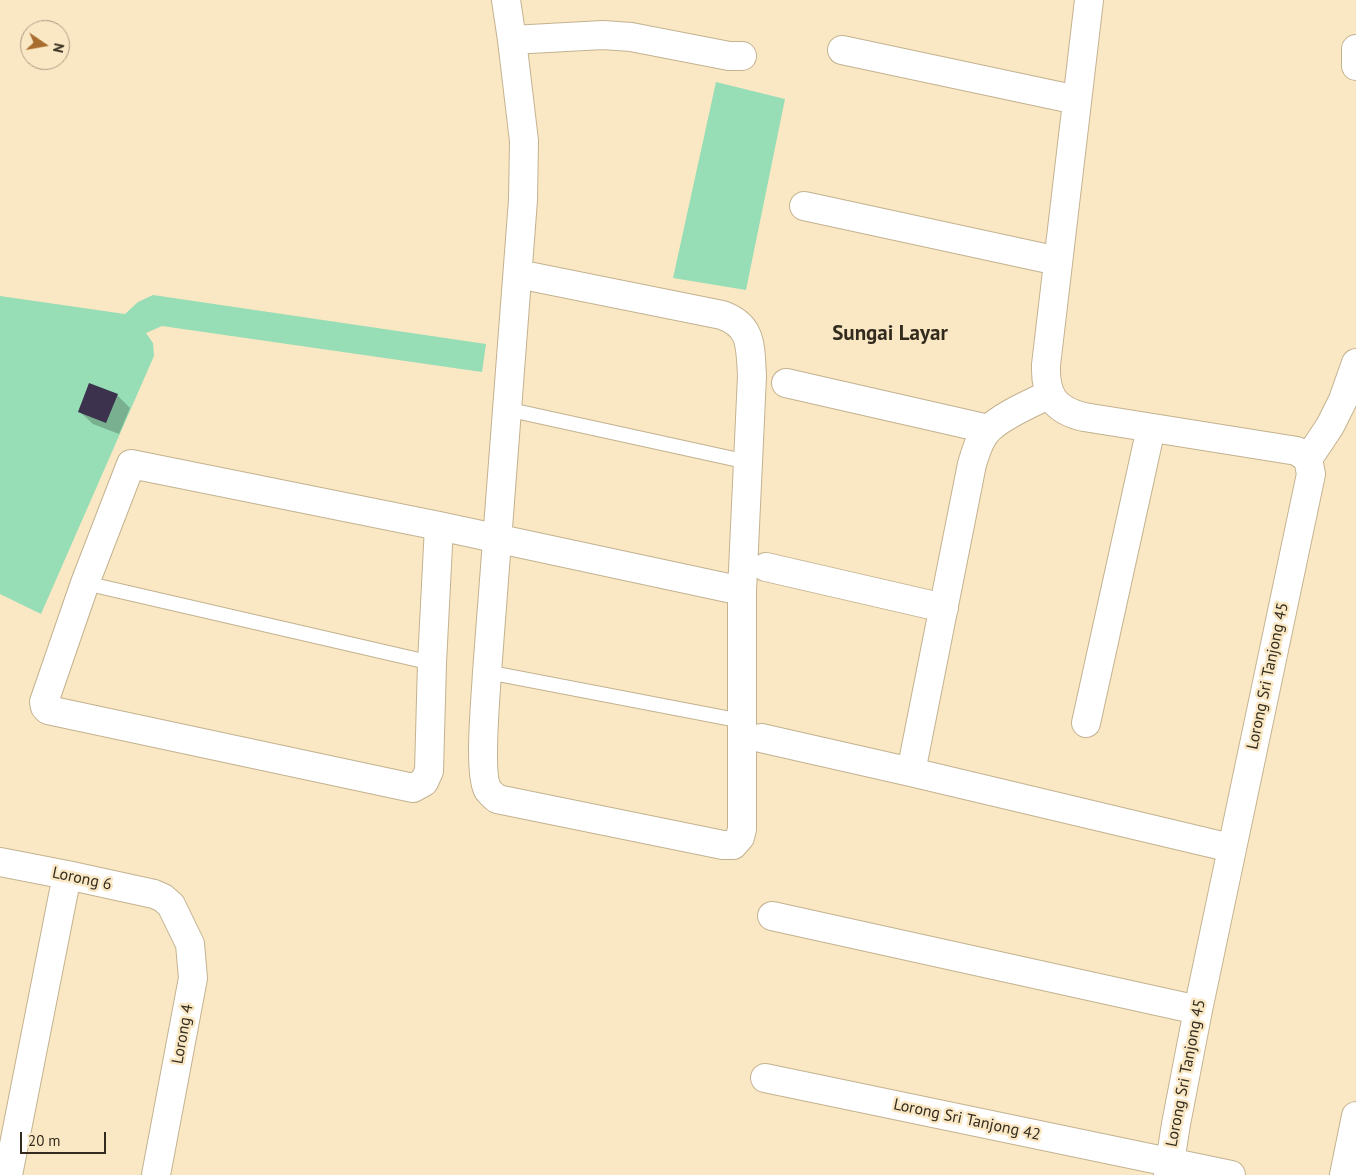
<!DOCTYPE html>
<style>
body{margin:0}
#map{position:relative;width:1356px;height:1175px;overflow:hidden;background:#fae8c5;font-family:"PT Sans",sans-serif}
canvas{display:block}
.north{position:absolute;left:20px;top:20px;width:50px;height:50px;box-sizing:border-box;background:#fae8c5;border:1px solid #aa9c82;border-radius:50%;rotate:102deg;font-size:14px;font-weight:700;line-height:20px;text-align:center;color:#322b1e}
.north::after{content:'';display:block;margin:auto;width:18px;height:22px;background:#a86d2e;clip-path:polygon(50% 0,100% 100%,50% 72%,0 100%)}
.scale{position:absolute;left:20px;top:1132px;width:86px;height:22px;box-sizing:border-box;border:2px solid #322b1e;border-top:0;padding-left:6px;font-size:15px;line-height:18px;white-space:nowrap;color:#322b1e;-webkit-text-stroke:4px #fae8c5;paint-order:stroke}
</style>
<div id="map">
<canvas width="1356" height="1175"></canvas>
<div class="north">N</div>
<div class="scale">20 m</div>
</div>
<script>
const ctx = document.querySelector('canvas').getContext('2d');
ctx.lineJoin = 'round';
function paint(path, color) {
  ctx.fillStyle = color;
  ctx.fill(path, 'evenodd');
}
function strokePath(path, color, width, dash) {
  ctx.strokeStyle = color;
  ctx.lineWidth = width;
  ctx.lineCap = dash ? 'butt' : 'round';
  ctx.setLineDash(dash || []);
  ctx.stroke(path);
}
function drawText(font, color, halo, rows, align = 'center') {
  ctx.font = font + ' "PT Sans",sans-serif';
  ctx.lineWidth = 5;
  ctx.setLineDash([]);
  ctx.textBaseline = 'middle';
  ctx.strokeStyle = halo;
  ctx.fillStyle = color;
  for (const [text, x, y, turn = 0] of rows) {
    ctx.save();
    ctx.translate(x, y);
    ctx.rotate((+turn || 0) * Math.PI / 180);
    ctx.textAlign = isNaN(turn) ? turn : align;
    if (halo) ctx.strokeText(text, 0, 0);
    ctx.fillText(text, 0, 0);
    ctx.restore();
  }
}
const green = new Path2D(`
 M716 82 785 99 746 290 673 278Z
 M153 295 486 344 482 372 162 326 146 333 153 343 154 356 41 614 0 594V296L125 314 138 302Z`);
const shadow = new Path2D(`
 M117 395 130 408 119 434 93 424 80 412Z`);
const building = new Path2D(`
 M89 383 118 394 106 423 78 412Z`);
const service = new Path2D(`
 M506 409 748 462
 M85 583 432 663
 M487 672 742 721`);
const minor = new Path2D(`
 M506 0 512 40 524 141 523 200 487 672C486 695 478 774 488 790 490 793 494 796 497 799L723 845H733L740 837 742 829V591L752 376C750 347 753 326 722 315L518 274
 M1089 0 1046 365C1045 395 1054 410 1084 417L1297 451 1308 459 1311 474 1198 1010 1176 1124 1168 1175
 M512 40 603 35 631 37 729 56H742
 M1356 49V66
 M842 50 1077 100
 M804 206 1058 261
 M786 383 988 429
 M1308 459 1330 426 1343 400 1356 363
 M439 526 432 663 429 771 424 782 413 788 48 710 45 707 44 702 85 583 131 464 439 526 742 591
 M766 567 944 608
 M1086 723 1151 428
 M761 738 911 772 1231 848
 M911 772 972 464C976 452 979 438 989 429 1003 415 1032 403 1050 394
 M0 862 67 875 154 894 163 898 171 905 190 944 193 978 156 1175
 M772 916 1198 1010
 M765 1078 1231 1175
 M8 1175 67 875
 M1344 1175 1356 1116`);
const streetNames = [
 ["Lorong Sri Tanjong 45",1268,676,-78],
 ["Lorong 6",82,879,12],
 ["Lorong 4",183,1034,-80],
 ["Lorong Sri Tanjong 45",1186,1073,-79],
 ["Lorong Sri Tanjong 42",967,1120,12]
];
const districtNames = [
 ["Sungai Layar",890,334]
];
paint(green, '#97ddb5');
paint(shadow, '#0003');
paint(building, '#3c324e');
strokePath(service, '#c3b290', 16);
strokePath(minor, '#c3b290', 30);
strokePath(service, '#fff', 14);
strokePath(minor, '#fff', 28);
drawText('16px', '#322b1e', '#fae8c5', streetNames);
drawText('bold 21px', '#322b1e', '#fae8c5', districtNames);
</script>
